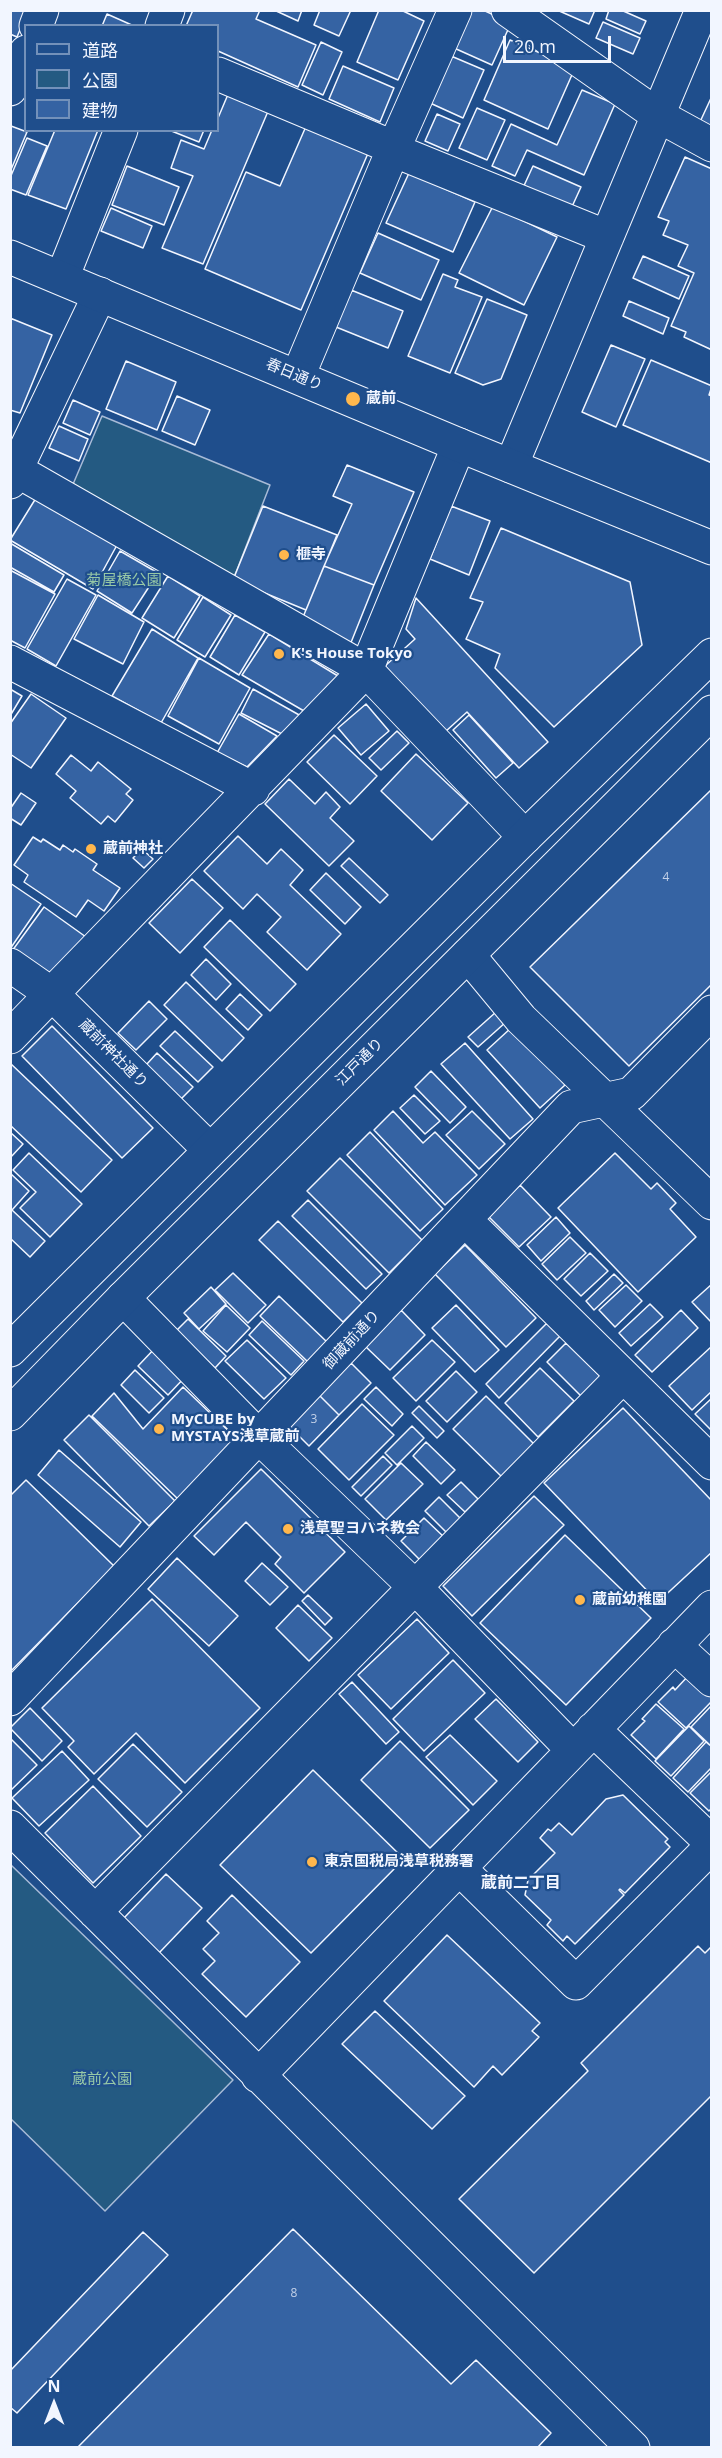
<!DOCTYPE html>
<meta charset="utf-8">
<style>
body{margin:0}
#map{position:relative;width:722px;height:2458px;overflow:hidden;background:#1f4e8c;font-family:"Open Sans","Noto Sans JP",sans-serif}
canvas{display:block}
.frame{position:absolute;inset:0;border:12px solid #f2f6ff;pointer-events:none}
.legend{position:absolute;left:24px;top:24px;width:195px;height:108px;box-sizing:border-box;background:#1f4e8c;border:2px solid #7391ba;margin:0;padding:8px 10px;list-style:none;font-size:18px;color:#f2f6ff}
.legend li{display:flex;align-items:center;gap:12px;height:30px}
.legend b{width:30px;border:2px solid #7391ba}
.north{position:absolute;left:24px;top:2374px;width:60px;height:60px;-webkit-text-stroke:4px #1f4e8c;paint-order:stroke;rotate:0deg;font-size:16px;font-weight:700;line-height:24px;text-align:center;color:#f2f6ff}
.north::after{content:'';display:block;margin:auto;width:21px;height:27px;background:#f2f6ff;clip-path:polygon(50% 0,100% 100%,50% 72%,0 100%)}
.scale{position:absolute;left:503px;top:36px;width:108px;height:27px;box-sizing:border-box;border:3px solid #f2f6ff;border-top:0;padding-left:8px;font-size:18px;line-height:21px;white-space:nowrap;color:#f2f6ff;-webkit-text-stroke:4px #1f4e8c;paint-order:stroke}
</style>
<div id="map">
<canvas width="722" height="2458"></canvas>
<div class="frame"></div>
<ul class="legend">
<li><b style="height:8px;background:#1f4e8c"></b>道路</li>
<li><b style="height:16px;background:#245a82"></b>公園</li>
<li><b style="height:16px;background:#3563a3"></b>建物</li>
</ul>
<div class="north">N</div>
<div class="scale">20 m</div>
</div>
<script>
const ctx = document.querySelector('canvas').getContext('2d');
ctx.lineJoin = 'round';
function paint(path, color) {
  ctx.fillStyle = color;
  ctx.fill(path, 'evenodd');
}
function strokePath(path, color, width, dash) {
  ctx.strokeStyle = color;
  ctx.lineWidth = width;
  ctx.lineCap = dash ? 'butt' : 'round';
  ctx.setLineDash(dash || []);
  ctx.stroke(path);
}
function drawText(font, color, halo, rows, align = 'center') {
  ctx.font = font + ' "Open Sans","Noto Sans JP",sans-serif';
  ctx.lineWidth = 4.5;
  ctx.setLineDash([]);
  ctx.textBaseline = 'middle';
  ctx.strokeStyle = halo;
  ctx.fillStyle = color;
  for (const [text, x, y, turn = 0] of rows) {
    ctx.save();
    ctx.translate(x, y);
    ctx.rotate((+turn || 0) * Math.PI / 180);
    ctx.textAlign = isNaN(turn) ? turn : align;
    if (halo) ctx.strokeText(text, 0, 0);
    ctx.fillText(text, 0, 0);
    ctx.restore();
  }
}
const green = new Path2D(`
 M102 416 270 485 233 580 71 489Z
 M11 1865 233 2080 105 2211 11 2119Z`);
const building = new Path2D(`
 M10 10H28L17 37 10 34Z
 M193 10H260L256 19 316 45 298 87 218 51V26H186Z
 M274 10H302L298 21Z
 M320 10H351L339 36 314 25Z
 M379 10H401L424 21 398 80 357 62Z
 M470 10H483L511 23 492 65 454 48Z
 M557 10H595L589 24Z
 M609 10H621L646 21 640 34 606 19Z
 M107 14 134 26H102Z
 M603 22 640 38 633 54 596 38Z
 M510 40 575 68 548 129 484 100Z
 M321 42 342 52 323 95 302 85Z
 M451 56 484 70 463 118 430 103Z
 M343 66 394 88 380 122 329 99Z
 M582 90 615 104 584 175 527 150 515 176 492 166 511 124 557 145Z
 M229 92 269 109 203 264 162 248 193 176 171 168 181 140 204 149 212 130H218V118Z
 M712 96V129L699 124Z
 M477 108 505 120 487 160 459 148Z
 M437 114 460 124 448 151 425 141Z
 M307 124 369 151 301 310 205 269 246 172 280 186Z
 M11 126 27 132 10 172V128Z
 M55 130H98L66 209 28 195Z
 M169 130H204L199 142Z
 M27 138 47 146 26 195 10 189V178Z
 M685 157 712 169V350L684 337 686 332 671 326 694 273 678 266 688 245 663 235 669 221 658 217Z
 M127 166 179 187 164 225 112 205Z
 M533 166 581 187 570 211 522 190Z
 M409 173 475 202 453 252 386 223Z
 M493 206 557 237 524 305 459 273Z
 M111 208 152 226 143 248 101 231Z
 M378 233 439 260 421 300 360 273Z
 M643 256 689 276 679 299 633 278Z
 M443 274 458 280 455 287 482 297 450 373 408 356Z
 M351 290 403 311 388 348 336 327Z
 M487 299 527 315 501 379 483 385 455 373Z
 M629 301 669 318 663 334 623 316Z
 M10 318 52 335 20 413 10 410Z
 M611 345 645 359 616 427 582 412Z
 M651 360 712 386 709 395 712 396V463L623 425Z
 M126 361 176 382 157 430 106 409Z
 M177 396 210 410 195 445 162 431Z
 M73 400 100 412 90 435 63 423Z
 M59 426 88 439 79 461 49 448Z
 M347 465 414 492 374 585 324 566 352 504 333 496Z
 M36 498 117 545 93 589 10 540Z
 M263 506 337 535 306 610 233 580Z
 M451 506 490 521 469 575 430 559Z
 M501 528 630 582 642 645 554 727 495 668 500 654 466 639 483 602 470 598Z
 M10 543 64 575 54 592 10 567Z
 M120 551 158 573 132 613 97 591Z
 M324 566 374 585 350 645 301 622Z
 M10 570 55 594 25 648 10 640Z
 M168 576 200 596 174 638 142 618Z
 M67 579 96 595 56 666 27 649Z
 M98 595 144 622 123 664 74 639Z
 M203 597 231 615 205 657 177 640Z
 M416 598 548 742 519 768 467 712 445 732 385 666 415 639 406 629Z
 M235 615 265 632 239 675 210 657Z
 M152 629 198 658 161 723 112 696Z
 M269 634 338 676 304 711 242 675Z
 M199 658 250 688 219 744 168 716Z
 M10 689 22 696 10 716Z
 M253 689 301 716 282 734 241 713Z
 M31 694 66 718 31 768 10 754V724Z
 M366 704 389 731 361 755 338 728Z
 M239 714 277 736 247 767 217 753Z
 M469 715 513 763 496 778 453 730Z
 M397 731 409 743 381 770 369 758Z
 M334 735 377 776 350 804 307 762Z
 M416 754 468 803 432 840 381 791Z
 M71 755 91 771 98 762 131 789 126 794 133 800 115 822 108 816 101 824 70 798 76 791 56 774Z
 M289 779 315 804 326 792 340 807 330 818 354 841 329 866 265 804Z
 M712 789V984L629 1066 530 967Z
 M21 793 36 803 21 825 10 818V809Z
 M238 836 267 864 281 849 303 870 290 885 341 934 307 970 267 932 281 917 257 894 243 909 204 871Z
 M33 837 41 842 43 839 60 850 63 845 73 852 75 849 97 864 93 870 120 888 104 911 88 900 76 917 24 882 28 875 14 865Z
 M142 849 153 859 144 868 133 858Z
 M349 858 388 895 380 903 341 866Z
 M326 873 361 907 345 924 310 890Z
 M192 879 223 908 180 953 149 923Z
 M10 883 41 904 10 949Z
 M44 907 86 937 49 975 12 951Z
 M230 920 296 984 270 1011 204 947Z
 M206 959 231 984 216 1000 191 975Z
 M186 982 244 1038 222 1061 164 1005Z
 M240 994 262 1015 248 1030 226 1009Z
 M149 1001 167 1019 136 1050 118 1033Z
 M496 1012 506 1022 478 1047 468 1037Z
 M52 1026 153 1128 122 1158 22 1056Z
 M512 1027 565 1085 540 1108 487 1050Z
 M175 1031 213 1067 198 1082 160 1046Z
 M465 1043 533 1119 510 1139 441 1064Z
 M157 1053 193 1087 181 1099 146 1065Z
 M10 1063 112 1160 81 1192 10 1125Z
 M431 1071 466 1107 450 1123 415 1087Z
 M414 1095 440 1121 425 1134 400 1108Z
 M393 1111 423 1143 435 1132 477 1175 445 1205 374 1130Z
 M472 1111 505 1144 479 1169 446 1135Z
 M10 1132 23 1144 10 1158Z
 M370 1132 443 1209 420 1231 347 1155Z
 M29 1153 82 1204 50 1237 20 1208 36 1192 13 1170Z
 M615 1153 651 1189 657 1183 676 1203 670 1209 696 1237 638 1292 558 1208Z
 M340 1158 422 1240 389 1273 307 1191Z
 M10 1173 29 1191 12 1210 45 1241 30 1257 10 1238Z
 M520 1185 551 1217 519 1247 488 1216Z
 M308 1200 382 1274 366 1289 292 1216Z
 M556 1217 570 1233 541 1261 527 1245Z
 M278 1221 362 1303 343 1322 259 1240Z
 M570 1237 586 1253 557 1280 542 1264Z
 M465 1245 536 1318 506 1347 435 1274Z
 M590 1253 608 1271 581 1296 564 1279Z
 M233 1273 266 1305 248 1323 215 1290Z
 M614 1274 623 1283 594 1310 586 1301Z
 M712 1284V1323L692 1302Z
 M626 1285 642 1301 615 1327 599 1310Z
 M211 1287 226 1304 199 1329 184 1313Z
 M279 1296 327 1342 308 1362 260 1316Z
 M650 1304 663 1317 631 1346 619 1333Z
 M226 1305 250 1328 227 1352 203 1331Z
 M456 1305 499 1350 475 1372 432 1328Z
 M401 1310 425 1335 390 1370 365 1346Z
 M681 1310 698 1328 652 1372 635 1355Z
 M188 1319 226 1356 215 1368 176 1331Z
 M262 1321 304 1361 291 1375 249 1335Z
 M547 1323 560 1336 499 1398 486 1384Z
 M247 1340 286 1378 264 1399 225 1361Z
 M432 1340 455 1362 416 1401 393 1378Z
 M566 1343 602 1378 583 1398 547 1362Z
 M157 1346 187 1375 168 1395 138 1366Z
 M712 1346V1391L692 1410 669 1386Z
 M351 1363 371 1383 339 1415 319 1395Z
 M540 1368 574 1401 538 1437 505 1403Z
 M135 1370 164 1398 149 1413 121 1385Z
 M456 1371 477 1392 447 1422 426 1401Z
 M183 1387 239 1441 180 1501 92 1416 114 1393 143 1429Z
 M376 1387 403 1414 392 1426 364 1399Z
 M319 1395 339 1415 309 1446 289 1426Z
 M486 1396 537 1447 505 1480 453 1429Z
 M712 1398V1431L695 1414Z
 M362 1404 394 1435 349 1480 318 1449Z
 M419 1406 444 1431 437 1438 412 1413Z
 M623 1408 712 1501V1552L658 1602 544 1483Z
 M89 1415 175 1501 149 1526 64 1440Z
 M412 1426 424 1438 397 1465 385 1453Z
 M426 1442 455 1470 441 1484 413 1456Z
 M59 1450 141 1522 120 1547 38 1475Z
 M383 1456 392 1465 361 1496 352 1487Z
 M401 1463 423 1484 386 1520 365 1499Z
 M261 1469 345 1552 304 1593 275 1564 281 1557 246 1522 214 1555 194 1536Z
 M26 1480 114 1566 10 1672V1496Z
 M461 1482 478 1499 465 1512 447 1495Z
 M534 1496 564 1525 472 1616 443 1586Z
 M439 1497 462 1520 448 1534 425 1511Z
 M424 1518 445 1538 422 1562 401 1541Z
 M565 1535 651 1618 566 1705 480 1623Z
 M177 1558 238 1616 209 1646 148 1589Z
 M262 1563 288 1587 270 1605 245 1581Z
 M308 1595 332 1618 325 1625 302 1601Z
 M152 1599 260 1708 185 1783 136 1733 94 1774 68 1747 74 1741 42 1708Z
 M298 1605 332 1638 309 1661 276 1628Z
 M417 1619 449 1653 391 1709 358 1675Z
 M453 1660 485 1693 424 1751 393 1719Z
 M689 1675 712 1697V1701L686 1728 658 1702 673 1687 675 1690Z
 M352 1682 399 1732 386 1744 339 1694Z
 M496 1699 538 1742 518 1762 475 1719Z
 M656 1704 684 1729 656 1759 631 1735 645 1721 642 1719Z
 M712 1705V1747L691 1727Z
 M30 1708 62 1741 42 1761 10 1728Z
 M689 1726 704 1741 671 1776 655 1761Z
 M450 1735 497 1781 473 1805 426 1757Z
 M10 1738 37 1765 10 1791Z
 M400 1741 469 1810 430 1848 361 1780Z
 M706 1742 712 1747V1767L688 1792 673 1778Z
 M133 1744 182 1792 147 1827 98 1779Z
 M62 1751 89 1780 39 1826 12 1798Z
 M313 1770 404 1859 311 1953 220 1865Z
 M712 1771V1808L709 1811 690 1793Z
 M93 1786 141 1836 93 1883 45 1833Z
 M623 1795 668 1839 665 1842 670 1847 625 1893 620 1889 619 1890 624 1895 575 1944 567 1936 563 1941 547 1925 551 1920 525 1895 528 1880 555 1853 540 1838 548 1829 551 1831 559 1823 572 1835 606 1799Z
 M166 1874 202 1908 159 1953 124 1918Z
 M232 1895 300 1962 246 2017 202 1974 215 1961 203 1949 219 1933 207 1921Z
 M447 1935 540 2023 532 2031 539 2037 502 2075 493 2066 474 2087 384 2001Z
 M698 1946 705 1953 712 1946V2095L534 2273 459 2199 588 2071 581 2063Z
 M375 2011 465 2096 432 2129 342 2044Z
 M293 2229 451 2384 476 2360 551 2433 537 2448H77Z
 M143 2232 168 2255 17 2413 10 2407V2371Z`);
const minor = new Path2D(`
 M508 10 659 116 712 145
 M36 26 42 10
 M162 26 168 10
 M218 74 385 144 393 150 607 237
 M10 89 26 52
 M62 278 121 130
 M298 376 393 150 455 10
 M511 466 702 10
 M16 470 366 670 525 837
 M10 482 100 294
 M10 662 253 789
 M468 955 521 1019 712 1203
 M10 965 53 995 210 1150
 M10 1037 366 670 459 445
 M465 1220 712 1463
 M123 1298 259 1437 414 1586 573 1750
 M674 1645 712 1680
 M10 1699 571 1107 631 1094 712 1012
 M593 1729 712 1843
 M10 1827 633 2448
 M459 1868 576 1983 712 1846
 M95 1912 622 1377
 M258 2076 712 1607`);
const major = new Path2D(`
 M10 257 459 445 712 548`);
const highway = new Path2D(`
 M10 1350 525 837 712 655
 M10 1414 123 1298 712 712`);
const markers = [
 [353,399,8,"#ffb74d"],
 [284,555,6,"#ffb74d"],
 [279,654,6,"#ffb74d"],
 [91,849,6,"#ffb74d"],
 [159,1429,6,"#ffb74d"],
 [288,1529,6,"#ffb74d"],
 [580,1600,6,"#ffb74d"],
 [312,1862,6,"#ffb74d"]
];
const numberNames = [
 ["4",666,878],
 ["3",314,1420],
 ["8",294,2294]
];
const streetNames = [
 ["春日通り",294,375,23],
 ["蔵前神社通り",113,1054,45],
 ["江戸通り",360,1062,-45],
 ["御蔵前通り",352,1340,-47]
];
const poiNames = [
 ["蔵前",366,399],
 ["榧寺",296,555],
 ["K's House Tokyo",291,654],
 ["蔵前神社",103,849],
 ["MyCUBE by",171,1420],
 ["MYSTAYS浅草蔵前",171,1437],
 ["浅草聖ヨハネ教会",300,1529],
 ["蔵前幼稚園",592,1600],
 ["東京国税局浅草税務署",324,1862]
];
const parkNames = [
 ["菊屋橋公園",124,581],
 ["蔵前公園",102,2080]
];
const neighbourhoodNames = [
 ["蔵前二丁目",521,1883]
];
paint(green, '#245a82');
strokePath(green, '#a8bbd7', 1.5);
paint(building, '#3563a3');
strokePath(building, '#f2f6ff', 1.5);
strokePath(minor, '#f2f6ff', 35);
strokePath(major, '#f2f6ff', 35);
strokePath(highway, '#f2f6ff', 35);
strokePath(minor, '#1f4e8c', 33);
strokePath(major, '#1f4e8c', 33);
strokePath(highway, '#1f4e8c', 33);
for (const [x, y, r, color] of markers) {
  const dot = new Path2D();
  dot.arc(x, y, r, 0, 2 * Math.PI);
  ctx.fillStyle = color;
  ctx.fill(dot);
  strokePath(dot, '#1f4e8c', 2);
}
drawText('12px', '#c3d1e8', null, numberNames);
drawText('15px', '#f2f6ff', '#1f4e8c', streetNames);
drawText('bold 15px', '#f2f6ff', '#1f4e8c', poiNames, 'left');
drawText('15px', '#97c8a6', '#1f4e8c', parkNames);
drawText('bold 16px', '#f2f6ff', '#1f4e8c', neighbourhoodNames);
</script>
